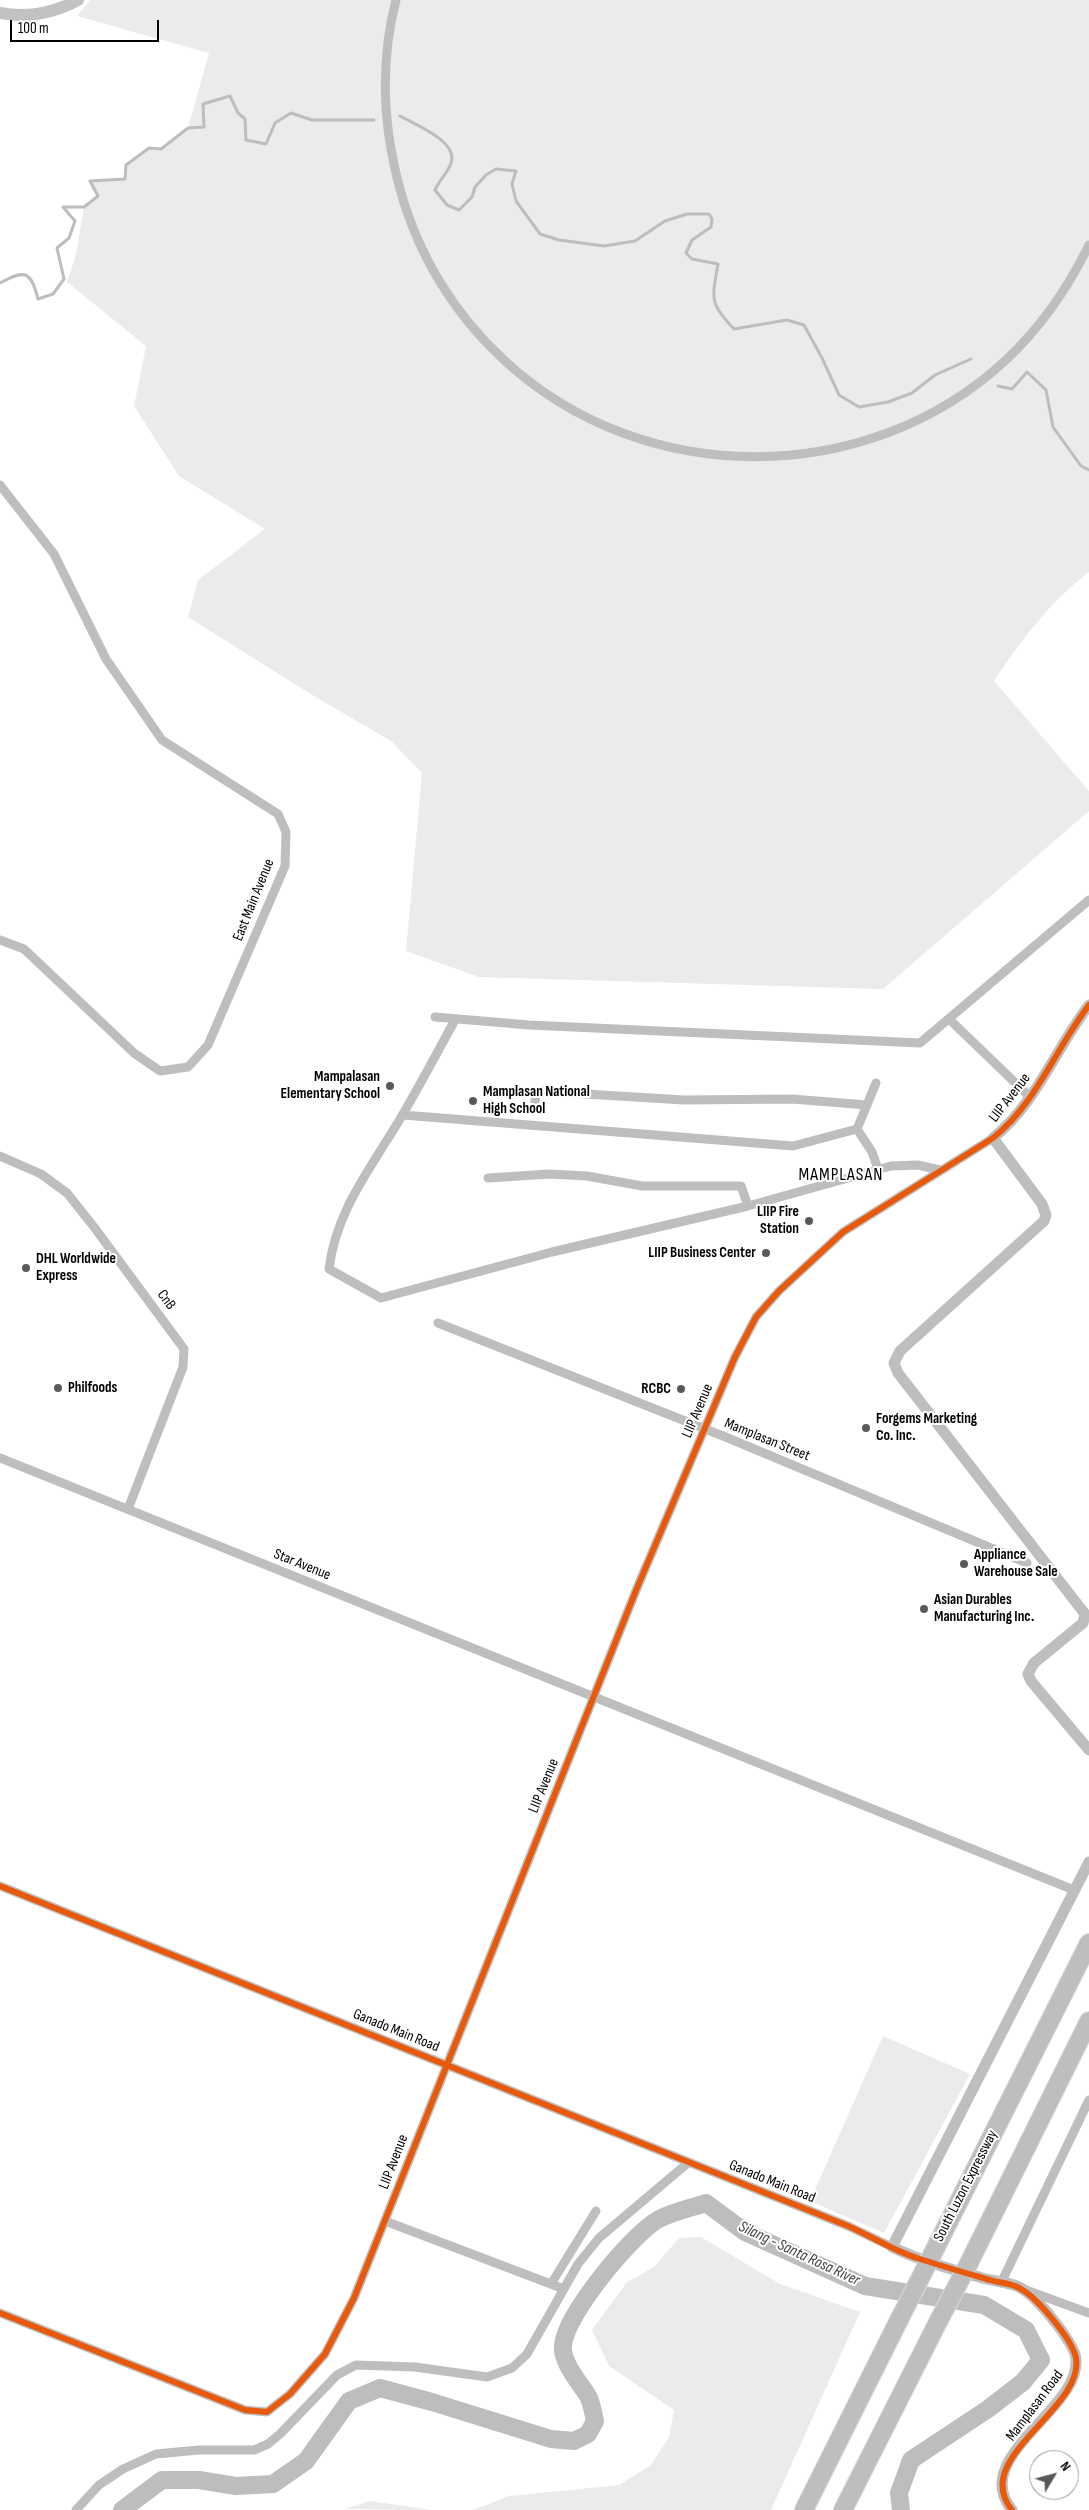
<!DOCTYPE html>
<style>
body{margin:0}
#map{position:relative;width:1089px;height:2510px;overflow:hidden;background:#fff;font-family:"Sofia Sans Condensed",sans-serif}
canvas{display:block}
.north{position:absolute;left:1029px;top:2450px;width:50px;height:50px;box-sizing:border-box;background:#fff;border:1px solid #999;border-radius:50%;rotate:53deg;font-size:14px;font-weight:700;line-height:20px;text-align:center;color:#000}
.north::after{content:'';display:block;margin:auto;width:18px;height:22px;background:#595959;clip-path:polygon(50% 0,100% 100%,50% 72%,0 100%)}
.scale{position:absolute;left:10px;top:20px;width:149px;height:22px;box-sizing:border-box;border:2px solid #000;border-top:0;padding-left:6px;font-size:15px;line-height:18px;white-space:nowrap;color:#000;-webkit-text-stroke:4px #fff;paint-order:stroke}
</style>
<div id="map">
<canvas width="1089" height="2510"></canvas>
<div class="north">N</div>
<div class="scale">100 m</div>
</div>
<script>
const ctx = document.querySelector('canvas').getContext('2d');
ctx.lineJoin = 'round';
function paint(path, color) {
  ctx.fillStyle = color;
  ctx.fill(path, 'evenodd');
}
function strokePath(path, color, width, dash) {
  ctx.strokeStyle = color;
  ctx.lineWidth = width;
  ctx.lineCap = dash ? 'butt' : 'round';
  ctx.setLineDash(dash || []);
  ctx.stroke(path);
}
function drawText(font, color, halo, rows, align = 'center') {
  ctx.font = font + ' "Sofia Sans Condensed",sans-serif';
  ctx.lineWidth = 4;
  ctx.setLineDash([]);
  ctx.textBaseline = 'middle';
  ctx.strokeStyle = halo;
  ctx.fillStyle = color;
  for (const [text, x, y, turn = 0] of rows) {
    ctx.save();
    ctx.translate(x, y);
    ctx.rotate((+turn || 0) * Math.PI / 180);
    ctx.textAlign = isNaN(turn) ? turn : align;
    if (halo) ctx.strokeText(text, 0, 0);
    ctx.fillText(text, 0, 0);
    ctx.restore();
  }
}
const green = new Path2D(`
 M90 0H1089V572C1050 602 1021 640 994 681L1089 791V811L883 989 479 977 406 951 422 773 391 741 309 693 188 617 198 580 265 529 179 476 134 406 146 346 67 282 76 255 84 207 98 196 90 181 125 179 126 165 149 148 161 149 188 128 209 53 77 16Z
 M883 2036 970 2074 884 2233 810 2201Z
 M701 2237 780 2284 860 2312 771 2510H473L509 2496 619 2485 651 2465 669 2437 674 2410 609 2366 592 2330 627 2282 654 2267 679 2238Z
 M370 2501 432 2510 345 2509Z`);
const stream = new Path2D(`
 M400 116C416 125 459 142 451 163 448 173 439 180 435 190L447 205 459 210 472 197 475 187 486 175 496 169 516 171 512 184 516 201 540 234 559 240 604 246 635 241 665 221 687 214H709L712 219 711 227 692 240 686 253 692 259 718 264C712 299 709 303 734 329L787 320 804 325 822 358 839 395 859 407 888 402 912 393 935 375 971 359
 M0 283C25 269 31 271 38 299L53 294 64 279 57 248 69 238 75 221 63 207H84L98 196 90 181 125 179 126 165 149 148 161 149 188 128 204 127 203 104 230 96 238 113 245 119 246 140 266 144 275 123 291 113 312 120H374
 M998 386 1012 389 1027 372 1046 390 1053 427 1081 466 1089 470`);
const river = new Path2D(`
 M122 2510 162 2480H199L236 2486 273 2484 306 2461 349 2401 380 2388 432 2402 551 2439 574 2441 588 2434 595 2421C593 2413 592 2403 588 2396 580 2383 561 2362 563 2345 566 2314 632 2234 659 2219 673 2212 691 2208 706 2203L745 2232 865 2286 984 2305 1026 2330 1041 2360 1023 2382 988 2409 911 2460 899 2493 901 2510`);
const minor = new Path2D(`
 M396 0C380 62 383 127 400 189 418 255 454 314 504 360 643 489 867 489 1006 360 1041 327 1068 288 1089 245
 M0 485 54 554 106 659 162 740 278 814 286 832 285 866 208 1045 188 1067 160 1071 134 1053 24 949 0 940
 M435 1017 529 1025 920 1043 1089 900
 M949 1019 1030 1097
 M455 1020C438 1051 421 1083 403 1114 374 1164 336 1209 329 1269L381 1298 552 1252 748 1206 891 1166 918 1165 940 1170
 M535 1102 536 1091 684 1100 792 1099 867 1105
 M403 1115 793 1146 857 1129
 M857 1129 876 1083
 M857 1129 872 1152 878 1169
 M0 1156 41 1174 67 1193 94 1227 184 1349 183 1367 128 1509
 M488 1178 549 1174 587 1176 642 1186H741L748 1206
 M438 1323 728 1438 1027 1563
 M0 1458 1074 1890
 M0 1886 848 2226 892 2247
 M385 2221 564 2289
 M1001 2283 1089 2100
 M551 2284 596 2211
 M1026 2290 1089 2313
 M0 2313 245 2410 267 2412 290 2394 325 2354 354 2298 637 1588 735 1357 756 1317 779 1291 843 1232 993 1138
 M76 2510 99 2485 123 2469 156 2454 199 2450H254L268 2444 280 2434 337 2375 356 2365 415 2367 487 2377 512 2368 527 2354 578 2264 599 2238 689 2162`);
const tertiary = new Path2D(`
 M1089 1005C1056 1048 1036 1104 993 1138L1042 1204 1046 1215 1044 1221 900 1351 894 1363 898 1373 1085 1614 1083 1623 1034 1663 1028 1674 1031 1681 1089 1750
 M1012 2510C967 2455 1089 2406 1075 2354 1068 2336 1037 2296 1019 2287 1008 2282 993 2281 982 2278 951 2269 921 2261 892 2247L1089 1862`);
const secondary = new Path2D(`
 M0 13C27 18 54 13 78 0`);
const motorway = new Path2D(`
 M932 2255 1089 1943
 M968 2265 1089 2021
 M804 2510 900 2318
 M843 2510 939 2320`);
const motorwayBridge = new Path2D(`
 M900 2318 932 2255
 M939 2320 968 2265`);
const cycleway = new Path2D(`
 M0 1886 848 2226C871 2236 894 2251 917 2258 941 2266 966 2273 990 2280 999 2283 1011 2283 1019 2288 1036 2296 1072 2339 1076 2358 1085 2409 969 2458 1012 2510
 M0 2313 245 2410 267 2412 290 2394 325 2354 354 2298 637 1588 735 1357 756 1317 779 1291 843 1232 993 1138C1036 1104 1056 1048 1089 1005`);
const markers = [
 [390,1086,5,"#595959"],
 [473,1101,5,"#595959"],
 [809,1221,5,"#595959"],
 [766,1253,5,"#595959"],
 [26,1268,5,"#595959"],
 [58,1388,5,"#595959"],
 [681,1389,5,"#595959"],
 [866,1428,5,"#595959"],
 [964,1564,5,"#595959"],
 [924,1609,5,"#595959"]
];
const streetNames = [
 ["East Main Avenue",254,900,-68],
 ["LIIP Avenue",1010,1098,-52],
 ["CnB",166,1300,53],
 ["LIIP Avenue",698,1411,-67],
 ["Mamplasan Street",767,1440,22],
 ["Star Avenue",302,1565,22],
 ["LIIP Avenue",544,1786,-68],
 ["Ganado Main Road",396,2031,22],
 ["LIIP Avenue",394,2162,-69],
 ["Ganado Main Road",772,2182,22],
 ["South Luzon Expressway",966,2186,-63],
 ["Mamplasan Road",1035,2406,-53]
];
const poiNames = [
 ["Mampalasan",380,1077,"right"],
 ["Elementary School",380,1094,"right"],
 ["Mamplasan National",483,1092],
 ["High School",483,1109],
 ["LIIP Fire",799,1212,"right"],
 ["Station",799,1229,"right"],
 ["LIIP Business Center",756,1253,"right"],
 ["DHL Worldwide",36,1259],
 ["Express",36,1276],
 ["Philfoods",68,1388],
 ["RCBC",671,1389,"right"],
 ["Forgems Marketing",876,1419],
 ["Co. Inc.",876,1436],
 ["Appliance",974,1555],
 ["Warehouse Sale",974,1572],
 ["Asian Durables",934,1600],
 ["Manufacturing Inc.",934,1617]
];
const waterNames = [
 ["Silang - Santa Rosa River",799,2254,25]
];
const quarterNames = [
 ["MAMPLASAN",841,1175]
];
paint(green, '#ebebeb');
strokePath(stream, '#bdbdbd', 3);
strokePath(river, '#bdbdbd', 18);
strokePath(motorway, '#dbdbdb', 20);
strokePath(minor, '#bebebe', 9);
strokePath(tertiary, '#bebebe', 11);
strokePath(secondary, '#c2c2c2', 12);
strokePath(motorway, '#bebebe', 18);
strokePath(motorwayBridge, '#dbdbdb', 20, []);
strokePath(motorwayBridge, '#bebebe', 18);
strokePath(cycleway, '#e8590c', 6);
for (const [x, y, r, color] of markers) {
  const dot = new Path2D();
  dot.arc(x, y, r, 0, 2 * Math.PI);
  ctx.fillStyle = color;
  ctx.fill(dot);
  strokePath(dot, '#fff', 2);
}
drawText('15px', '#000', '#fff', streetNames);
drawText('bold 15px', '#000', '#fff', poiNames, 'left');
drawText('italic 16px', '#424242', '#fff', waterNames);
ctx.letterSpacing = '1px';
drawText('18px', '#000', '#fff', quarterNames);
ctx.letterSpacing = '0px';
</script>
